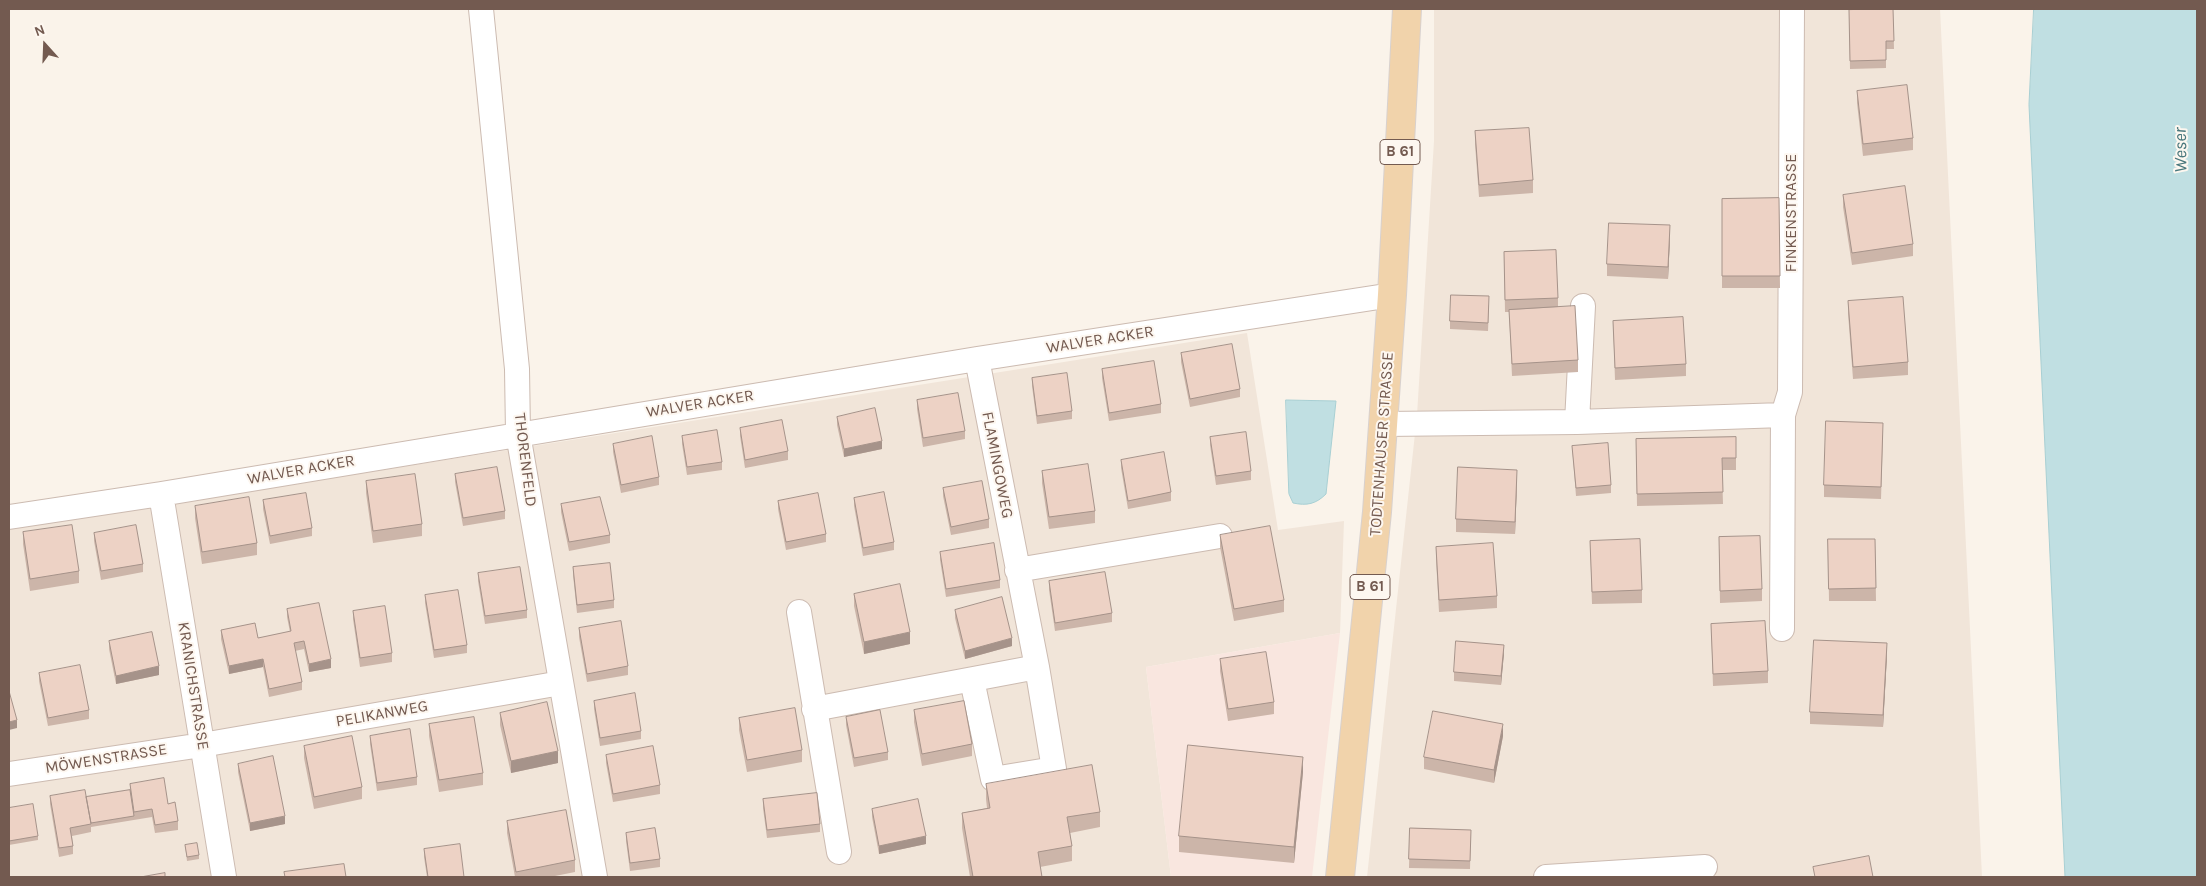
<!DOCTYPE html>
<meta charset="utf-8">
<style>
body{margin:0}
#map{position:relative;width:2206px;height:886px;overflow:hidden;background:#faf3ea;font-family:Karla,sans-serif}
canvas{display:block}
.frame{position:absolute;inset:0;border:10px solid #735a50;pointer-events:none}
.north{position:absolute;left:20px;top:20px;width:50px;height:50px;-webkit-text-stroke:4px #fdf7f0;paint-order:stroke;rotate:340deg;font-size:14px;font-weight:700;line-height:20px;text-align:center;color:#735a50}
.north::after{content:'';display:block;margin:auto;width:18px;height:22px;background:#735a50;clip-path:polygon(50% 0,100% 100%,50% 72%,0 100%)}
</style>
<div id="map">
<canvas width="2206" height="886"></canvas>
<div class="frame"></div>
<div class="north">N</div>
</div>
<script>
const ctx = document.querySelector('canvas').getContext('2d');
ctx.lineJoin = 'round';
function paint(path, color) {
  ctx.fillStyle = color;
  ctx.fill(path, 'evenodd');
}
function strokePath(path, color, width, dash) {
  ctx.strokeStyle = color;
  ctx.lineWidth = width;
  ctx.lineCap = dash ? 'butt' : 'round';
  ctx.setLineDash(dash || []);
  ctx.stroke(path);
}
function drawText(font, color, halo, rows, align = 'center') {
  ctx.font = font + ' Karla,sans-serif';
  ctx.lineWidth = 4;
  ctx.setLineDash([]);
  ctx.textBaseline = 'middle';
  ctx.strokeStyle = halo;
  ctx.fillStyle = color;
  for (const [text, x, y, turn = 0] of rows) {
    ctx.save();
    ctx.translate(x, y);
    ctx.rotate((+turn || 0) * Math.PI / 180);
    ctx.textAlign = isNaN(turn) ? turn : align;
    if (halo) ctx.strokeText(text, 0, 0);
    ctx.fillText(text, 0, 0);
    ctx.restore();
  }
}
const residential = new Path2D(`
 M1434 9H1940L1982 877H1367L1417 415 1434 141Z
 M1247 333 1278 530 1344 521 1340 633 1146 667 1171 877H9V529Z`);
const commercial = new Path2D(`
 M1340 633 1312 877H1171L1146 667Z`);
const water = new Path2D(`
 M2034 9H2197V877H2065L2029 105Z
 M1286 400 1336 401 1326 494C1316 504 1307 506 1293 503L1289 494Z`);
const street = new Path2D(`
 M481 9 517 369 518 434 595 877
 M1577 422 1583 306
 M1383 424 1577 422 1783 415
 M161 494 224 877
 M9 517 161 494 977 359 1392 295
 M1017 570 1220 536
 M799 612 839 852
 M1782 629 1783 415 1790 392 1792 9
 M972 680 993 779 1054 769 1037 667 977 359
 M814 709 1037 667
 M9 774 202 745 561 683
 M1546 877 1705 867`);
const primary = new Path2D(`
 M1340 877 1377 512 1392 295 1407 9`);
const wall = new Path2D(`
 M1893 9 1894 49H1886V68L1850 69 1849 10Z
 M1857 91 1913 138V150L1863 156 1857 103Z
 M1475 131 1533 180V193L1479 197 1475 144Z
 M1843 195 1913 244V256L1852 265 1843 207Z
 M1779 198 1780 288H1722V199Z
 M1670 238 1668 279 1607 276V264Z
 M1504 252 1558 298V307L1578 360V372L1512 376 1509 312H1505Z
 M1848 301 1908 362V375L1853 379 1848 313Z
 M1489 305 1488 331 1450 329V321Z
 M1613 321 1686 364V376L1615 380Z
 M1181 353 1240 389V397L1190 407 1181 362Z
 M1102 369 1161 404V413L1109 421 1102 378Z
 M1032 378 1072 411V419L1037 424 1032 386Z
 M917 400 965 431V439L923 447 917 409Z
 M837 417 882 449 844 457 837 425Z
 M740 428 788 451V460L745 468 740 436Z
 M1883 435 1881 499 1824 497V485Z
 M682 436 722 462V470L687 475 682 444Z
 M1210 437 1251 471V480L1216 485 1210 445Z
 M1736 437V470H1722L1723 504 1637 506 1636 439Z
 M613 444 659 477V485L621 493 613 452Z
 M1572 446 1611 485V493L1576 496Z
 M1121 460 1171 492V501L1128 509 1121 468Z
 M1042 471 1095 511V523L1049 529 1042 483Z
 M455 474 505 511V519L463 526 455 482Z
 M366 481 422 524V536L373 543 366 493Z
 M1517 482 1515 534 1456 532V519Z
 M943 488 989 519V528L951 535 943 496Z
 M854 498 894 542V550L863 556 854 506Z
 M263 500 312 528V536L270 544 263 509Z
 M778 501 826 534V542L786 550 778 509Z
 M561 504 610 535V543L569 551 561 512Z
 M195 506 257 543V555L202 564 195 518Z
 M23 532 79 571V583L30 591 23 544Z
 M94 533 143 564V572L101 580 94 541Z
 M1220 535 1284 600V612L1234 621 1220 547Z
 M1828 539H1875L1876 601H1829Z
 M1590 541 1642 590V603L1592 604Z
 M1436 547 1497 596V608L1439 612 1436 559Z
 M1719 549 1762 589V601L1720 603Z
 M940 552 1000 580V588L946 597 940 560Z
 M573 567 614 600V608L577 613 573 575Z
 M478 573 527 610V618L485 624 478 581Z
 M1049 581 1112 613V622L1055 631 1049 590Z
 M854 594 910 644 864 654 854 606Z
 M425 595 467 645V653L434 658 425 603Z
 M287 609 331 668 309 672 304 649 295 651 302 682V690L269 697 263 667 229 674 221 639V630L258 638 290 632 287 617Z
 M955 610 1012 646 965 659 955 618Z
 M353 611 392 653V662L360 667 353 619Z
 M1711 624 1768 671V683L1713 686Z
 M579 628 628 666V675L587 682 579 637Z
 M109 641 159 675 116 684 109 649Z
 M1504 653 1501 685 1454 681V672Z
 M1887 655 1883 727 1810 724V712Z
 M1220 659 1274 702V714L1228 721 1220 671Z
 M39 673 89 710V719L48 726 39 681Z
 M594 701 641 731V739L600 746 594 709Z
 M914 710 972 744V756L922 766 914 722Z
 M500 713 558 763 511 773 500 725Z
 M846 717 888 752V760L854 767 846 725Z
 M739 718 802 750V762L747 772 739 730Z
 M429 724 483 773V785L439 792 429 736Z
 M370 736 417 777V785L377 791 370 744Z
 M1503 736 1494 783 1424 769V757Z
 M304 746 362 787V799L314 809 304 758Z
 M606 755 660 785V794L613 802 606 763Z
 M238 764 285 824 250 831 238 772Z
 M1303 772 1294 863 1179 852V836Z
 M130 784 168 804 178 821V830L155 833 152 817 91 827V832L72 836 73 846V854L59 857 50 804V796L86 797 130 790Z
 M986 784 1100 812V827L1070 833 1072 846V861L1040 867 1042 877H970L962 828V813L987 808 986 799Z
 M763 799 820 824V832L767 838 763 808Z
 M9 808 38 836V840L9 845Z
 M872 809 926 844 879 854 872 817Z
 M507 821 575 860V872L550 877H515L507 833Z
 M1410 828 1471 830 1470 869 1409 868Z
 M626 833 660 859V867L630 871 626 841Z
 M185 845 199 855V859L187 861Z
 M424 849 464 877H427L424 857Z`);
const shadedWall = new Path2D(`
 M1670 225V238L1668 279V267Z
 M882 441V449L844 457V449Z
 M1517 470V482L1515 534V522Z
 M910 632V644L864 654V642Z
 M1012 638V646L965 659V651Z
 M1887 643V655L1883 727V715Z
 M1504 645V653L1501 685V676Z
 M263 659V667L229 674V666Z
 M331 659V668L309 672V664Z
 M159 666V675L116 684V676Z
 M17 720V728L9 730V722Z
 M1503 724V736L1494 783V770Z
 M558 751V763L511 773V761Z
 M1303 757V772L1294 863V847Z
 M285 816V824L250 831V823Z
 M926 836V844L879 854V846Z`);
const building = new Path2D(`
 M1893 9 1894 41H1886V60L1850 61 1849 10Z
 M1907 85 1913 138 1863 144 1857 91Z
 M1529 128 1533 180 1479 185 1475 131Z
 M1905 186 1913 244 1852 253 1843 195Z
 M1779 198 1780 276H1722V199Z
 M1609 223 1670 225 1668 267 1607 264Z
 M1556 250 1558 298 1505 300 1504 252Z
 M1451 295 1489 296 1488 323 1450 321Z
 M1903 297 1908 362 1853 367 1848 301Z
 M1575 306 1578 360 1512 364 1509 310Z
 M1683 317 1686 364 1615 368 1613 321Z
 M1232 344 1240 389 1190 399 1181 353Z
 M1154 361 1161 404 1109 413 1102 369Z
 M1067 373 1072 411 1037 416 1032 378Z
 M958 393 965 431 923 438 917 400Z
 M875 408 882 441 844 449 837 417Z
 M782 420 788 451 745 460 740 428Z
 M1826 421 1883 423 1881 487 1824 485Z
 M717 430 722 462 687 467 682 436Z
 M1246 432 1251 471 1216 476 1210 437Z
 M652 436 659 477 621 485 613 444Z
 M1736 437V458H1722L1723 492 1637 494 1636 439Z
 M1608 443 1611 485 1576 488 1572 446Z
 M1164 452 1171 492 1128 501 1121 460Z
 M1088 464 1095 511 1049 517 1042 471Z
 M497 467 505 511 463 518 455 474Z
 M1458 467 1517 470 1515 522 1456 519Z
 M415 474 422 524 373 531 366 481Z
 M982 481 989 519 951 527 943 488Z
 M884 492 894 542 863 548 854 498Z
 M306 493 312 528 270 536 263 500Z
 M818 493 826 534 786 542 778 501Z
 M249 497 257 543 202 552 195 506Z
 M600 497 610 535 569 542 561 504Z
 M72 525 79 571 30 579 23 532Z
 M136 525 143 564 101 571 94 533Z
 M1270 526 1284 600 1234 609 1220 535Z
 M1760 536 1762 589 1720 591 1719 537Z
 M1640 539 1642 590 1592 592 1590 541Z
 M1828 539H1875L1876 588 1829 589Z
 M994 543 1000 580 946 589 940 552Z
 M1493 543 1497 596 1439 600 1436 547Z
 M610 563 614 600 577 605 573 567Z
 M520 567 527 610 485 616 478 573Z
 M1105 572 1112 613 1055 623 1049 581Z
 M900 584 910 632 864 642 854 594Z
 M458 590 467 645 434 650 425 595Z
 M1002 597 1012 638 965 651 955 610Z
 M319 603 331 659 309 664 304 641 294 643 302 682 269 689 263 659 229 666 221 630 255 623 258 638 291 631 287 609Z
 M385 606 392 653 360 658 353 611Z
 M621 621 628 666 587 674 579 628Z
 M1765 621 1768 671 1713 674 1711 624Z
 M152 632 159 666 116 676 109 641Z
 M1814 640 1887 643 1883 715 1810 712Z
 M1456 641 1504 645 1501 676 1454 672Z
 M1266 652 1274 702 1228 709 1220 659Z
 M80 665 89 710 48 718 39 673Z
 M9 691 17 720 9 722Z
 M635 693 641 731 600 738 594 701Z
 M964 701 972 744 922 754 914 710Z
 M547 702 558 751 511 761 500 713Z
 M795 708 802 750 747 760 739 718Z
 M880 710 888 752 854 758 846 717Z
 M1433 711 1503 724 1494 770 1424 757Z
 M474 717 483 773 439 780 429 724Z
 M410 729 417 777 377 783 370 736Z
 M352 736 362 787 314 797 304 746Z
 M1188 745 1303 757 1294 847 1179 836Z
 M653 746 660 785 613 794 606 755Z
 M273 756 285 816 250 823 238 764Z
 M1092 765 1100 812 1067 817 1072 846 1038 852 1042 877H973L962 813 990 808 986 784Z
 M164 778 168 804 175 802 178 821 155 825 152 809 134 812 130 784Z
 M85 790 91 824 70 828 73 846 59 848 50 796Z
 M130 790 134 816 91 823 86 797Z
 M817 793 820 824 767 830 763 799Z
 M918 799 926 836 879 846 872 809Z
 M33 804 38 836 9 841V808Z
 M566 810 575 860 516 872 507 821Z
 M655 828 660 859 630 863 626 833Z
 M1410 828 1471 830 1470 861 1409 859Z
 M197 843 199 855 187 857 185 845Z
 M460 844 464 877H428L424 849Z
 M1869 856 1873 877H1815L1813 867Z
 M344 864 346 877H285L284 872Z
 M165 873V877H141Z`);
const shields = [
 [1400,152,40],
 [1370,587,40]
];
const shieldNames = [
 ["B 61",1400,152],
 ["B 61",1370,587]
];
const streetNames = [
 ["FINKENSTRASSE",1791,213,-90],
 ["WALVER ACKER",1100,340,-9],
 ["WALVER ACKER",700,404,-9],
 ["TODTENHAUSER STRASSE",1382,444,-86],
 ["THORENFELD",525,460,83],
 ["FLAMINGOWEG",997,465,79],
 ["WALVER ACKER",301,470,-10],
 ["KRANICHSTRASSE",193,686,81],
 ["PELIKANWEG",382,714,-10],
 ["MÖWENSTRASSE",106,759,-9]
];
const waterNames = [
 ["Weser",2181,150,-91]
];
paint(residential, '#f1e5d9');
paint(commercial, '#f9e6df');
paint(water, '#c0dfe2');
strokePath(water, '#a8cfd3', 1);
strokePath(street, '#ccbbb1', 26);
strokePath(primary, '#d8d1ce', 30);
strokePath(street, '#fff', 24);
strokePath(primary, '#f1d3ab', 28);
paint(wall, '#ccb5a9');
paint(shadedWall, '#a6938a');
paint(building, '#edd2c5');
strokePath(building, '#a6938a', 1);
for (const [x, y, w] of shields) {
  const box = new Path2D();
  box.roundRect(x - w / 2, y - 12.5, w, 25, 4);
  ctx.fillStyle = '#fdf7f0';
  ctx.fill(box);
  strokePath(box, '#735a50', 1);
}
drawText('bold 15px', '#735a50', null, shieldNames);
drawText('16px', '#735a50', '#fdf7f0', streetNames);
drawText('italic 18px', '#49777c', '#fdf7f0', waterNames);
</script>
